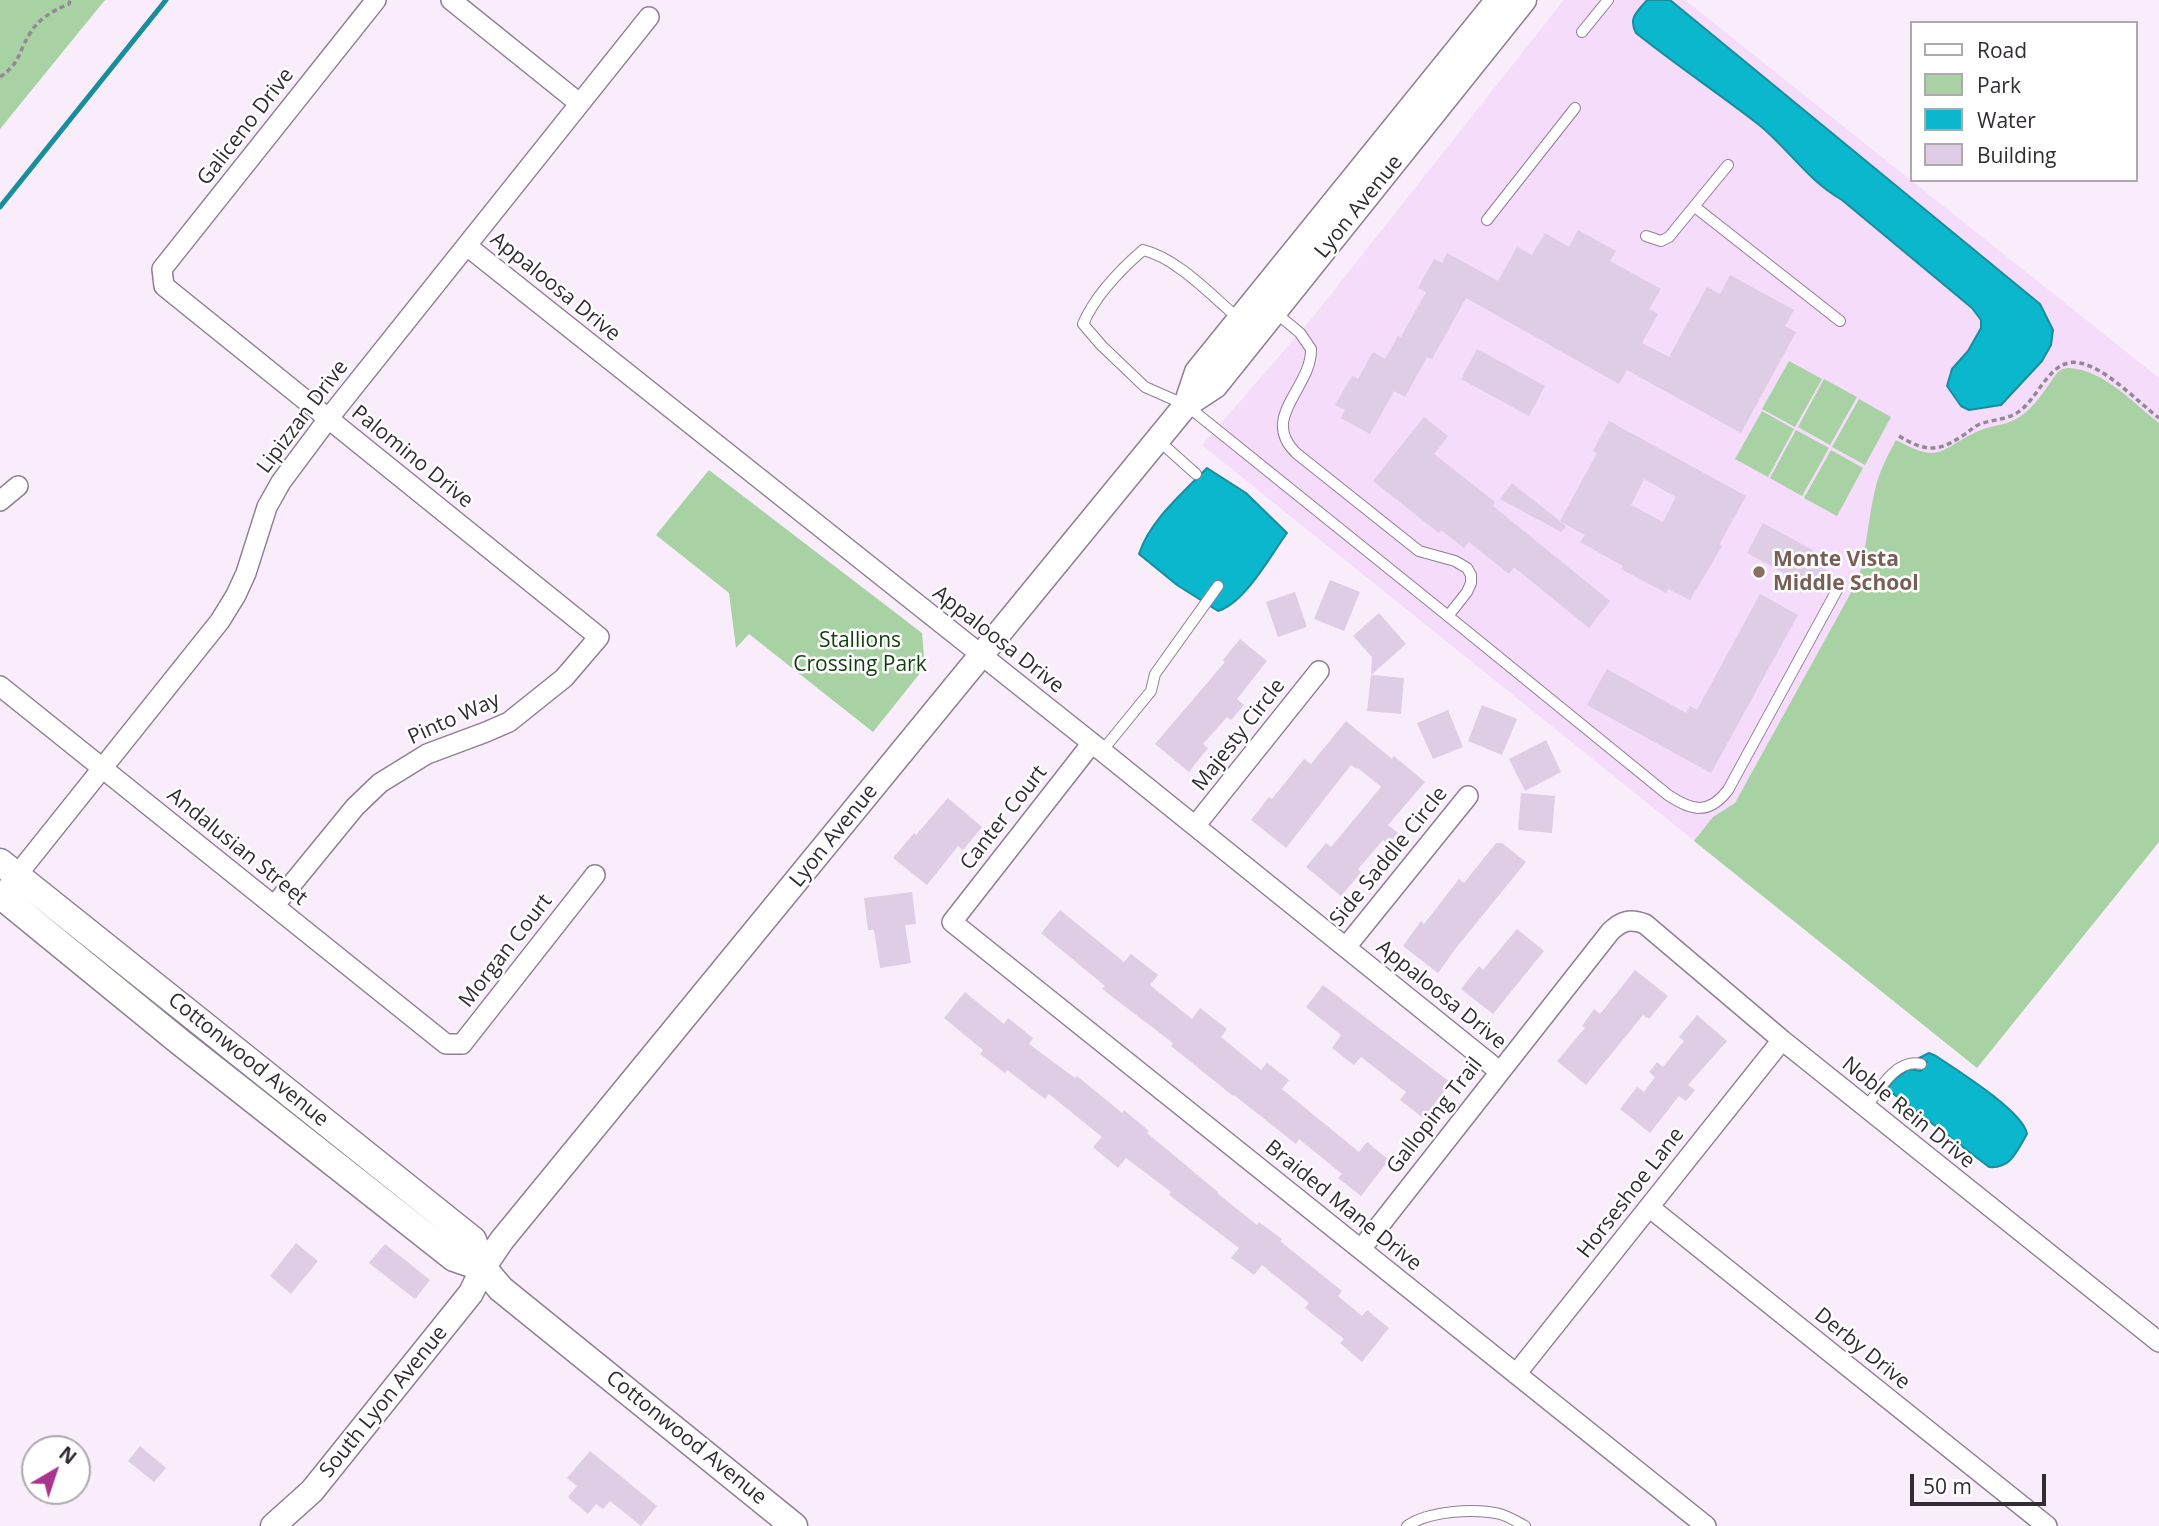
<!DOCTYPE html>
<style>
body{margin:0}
#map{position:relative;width:2159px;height:1526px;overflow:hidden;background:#f9edfc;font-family:"Open Sans",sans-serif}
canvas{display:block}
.legend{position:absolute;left:1910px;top:21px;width:228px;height:161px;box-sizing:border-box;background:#fff;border:2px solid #adaaae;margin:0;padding:9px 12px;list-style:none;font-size:21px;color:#322b34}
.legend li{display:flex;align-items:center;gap:14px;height:35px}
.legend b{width:35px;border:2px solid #adaaae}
.north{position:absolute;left:21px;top:1435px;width:70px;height:70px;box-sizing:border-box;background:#fff;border:2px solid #adaaae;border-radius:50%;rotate:39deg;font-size:19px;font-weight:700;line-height:28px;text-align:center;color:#322b34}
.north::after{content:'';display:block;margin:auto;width:24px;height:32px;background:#a9358e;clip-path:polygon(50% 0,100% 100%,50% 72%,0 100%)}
.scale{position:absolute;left:1910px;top:1474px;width:136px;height:32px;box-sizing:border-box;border:4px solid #322b34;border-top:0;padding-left:9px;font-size:21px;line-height:24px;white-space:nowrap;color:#322b34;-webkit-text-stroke:5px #fff;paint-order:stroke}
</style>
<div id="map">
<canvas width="2159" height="1526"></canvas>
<ul class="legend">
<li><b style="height:9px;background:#fff"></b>Road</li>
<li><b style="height:19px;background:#a8d2a3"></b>Park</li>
<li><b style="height:19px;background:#0bb7cc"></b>Water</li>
<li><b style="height:19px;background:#dfcce5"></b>Building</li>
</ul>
<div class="north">N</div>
<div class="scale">50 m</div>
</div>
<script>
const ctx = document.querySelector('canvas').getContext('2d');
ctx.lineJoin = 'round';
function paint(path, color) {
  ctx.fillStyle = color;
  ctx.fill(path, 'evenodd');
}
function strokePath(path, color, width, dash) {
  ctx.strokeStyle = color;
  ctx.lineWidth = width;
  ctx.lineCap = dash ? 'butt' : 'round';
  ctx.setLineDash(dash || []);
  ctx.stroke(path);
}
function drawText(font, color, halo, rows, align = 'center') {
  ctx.font = font + ' "Open Sans",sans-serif';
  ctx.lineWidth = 5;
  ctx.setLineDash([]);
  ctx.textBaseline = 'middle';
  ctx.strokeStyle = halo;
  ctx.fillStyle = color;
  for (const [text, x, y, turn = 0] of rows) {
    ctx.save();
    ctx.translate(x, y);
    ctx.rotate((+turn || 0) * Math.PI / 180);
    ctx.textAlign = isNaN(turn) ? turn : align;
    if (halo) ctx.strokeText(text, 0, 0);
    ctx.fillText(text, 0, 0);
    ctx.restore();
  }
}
const built = new Path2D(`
 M1564 0H1685L2159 378V842L1977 1068 1202 445 1308 323Z`);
const green = new Path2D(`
 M0 0H105L0 129Z
 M1789 361 1822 379 1795 427 1762 409Z
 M2069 368C2104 370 2133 403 2159 423V842L1977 1068 1694 841 1713 817 1735 803 1858 580C1867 549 1868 517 1876 486 1880 470 1888 455 1896 440 1941 464 1937 451 1976 432 1986 427 1997 426 2007 423 2031 415 2043 392 2057 373L2062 369Z
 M1824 379 1857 397 1830 445 1798 427Z
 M1859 399 1891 417 1865 465 1832 447Z
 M1762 411 1794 429 1768 477 1735 459Z
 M1796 430 1829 448 1802 496 1770 478Z
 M1831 450 1863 468 1837 516 1804 498Z
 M709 470 922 633 925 667 873 732 749 634 736 648 729 593 656 535Z`);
const water = new Path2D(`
 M1647 0H1670L2040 304 2053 330 2051 345 2042 361 2001 405 1969 410 1961 406 1947 386 1952 369 1968 351 1981 328V320L1972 308 1842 200C1806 179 1789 149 1758 124 1718 93 1676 65 1636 33 1628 18 1637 12 1647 0Z
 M1207 468 1246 493 1287 533C1270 556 1245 603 1218 611L1177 585 1139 554C1150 520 1183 493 1207 468Z
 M1929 1053 1936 1056C1957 1070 2024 1112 2027 1134 2017 1151 2011 1169 1989 1167L1887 1089 1895 1079 1909 1069 1921 1071 1927 1062 1919 1058Z`);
const stream = new Path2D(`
 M0 207 166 0`);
const building = new Path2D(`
 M1578 230 1616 251 1610 261 1661 289 1649 309 1658 314 1642 343 1669 357 1707 287 1720 294 1730 275 1794 310 1785 326 1796 332 1741 433 1627 370 1619 384 1466 298 1432 359 1427 357 1405 397 1394 391 1370 434 1341 418 1345 410 1335 405 1352 376 1358 379 1373 352 1385 359 1398 336 1401 337 1426 292 1418 288 1434 259 1442 263 1447 253 1498 281 1517 247 1532 255 1545 233 1569 247Z
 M1477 349 1545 386 1529 416 1461 379Z
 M1424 417 1448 436 1434 454 1495 502 1493 506 1610 601 1589 628 1514 567 1509 574 1469 542 1464 548 1441 530 1439 533 1373 481Z
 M1609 421 1746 496 1719 545 1722 546 1690 600 1668 589 1666 593 1621 569 1623 566 1580 542 1585 535 1560 521 1597 453 1593 451ZM1644 479 1676 497 1663 522 1631 505Z
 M1512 483 1566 526 1561 532 1500 499Z
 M1763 523 1831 560 1815 590 1747 553Z
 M1330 580 1360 592 1344 631 1314 619Z
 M1295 592 1307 627 1278 637 1266 602Z
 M1760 594 1798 615 1711 773 1587 705 1607 669 1686 713 1690 706 1697 710Z
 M1379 613 1406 644 1371 675 1372 657 1353 636Z
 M1240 639 1267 661 1237 699 1244 705 1231 720 1227 717 1203 744 1208 748 1189 772 1155 744 1225 662 1223 660Z
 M1371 675 1404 678 1401 714 1367 711Z
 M1482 705 1517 719 1502 755 1468 741Z
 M1448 710 1463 747 1433 759 1417 723Z
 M1346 721 1392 759 1394 756 1425 782 1388 825 1398 833 1388 844 1383 840 1358 869 1361 872 1341 896 1306 867 1326 843 1331 847 1381 787 1358 768 1357 769 1351 765 1286 848 1251 820 1269 797 1272 799 1304 759 1311 764Z
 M1546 740 1561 772 1525 791 1509 759Z
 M1521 793 1555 796 1552 833 1518 830Z
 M948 798 982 827 963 850 958 846 927 885 893 858 914 833 916 835Z
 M1496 843H1502L1526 862 1456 948 1438 973 1403 946 1421 921 1424 924 1459 879 1464 883Z
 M912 892 916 924 905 925 911 963 880 968 874 930H868L864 898Z
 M1060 910 1124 962 1131 954 1158 975 1150 985 1192 1019 1200 1008 1227 1029 1221 1037 1261 1070 1267 1063 1289 1080 1282 1089 1359 1152 1367 1142 1389 1160 1361 1196 1338 1178 1342 1174 1299 1139 1296 1144 1234 1095 1233 1096 1171 1046 1173 1043 1102 989 1105 986 1041 933Z
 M1517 929 1544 951 1493 1014 1461 989 1479 966 1483 970Z
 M1635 970 1668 996 1649 1019 1643 1015 1586 1085 1557 1061 1585 1028 1582 1026 1594 1009 1600 1014Z
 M1323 985 1451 1083 1423 1118 1400 1100 1406 1092 1361 1057 1354 1065 1332 1048 1341 1035 1306 1007Z
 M965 992 1004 1024 1008 1018 1033 1038 1029 1044 1075 1078 1077 1076 1122 1113 1124 1110 1149 1131 1147 1133 1218 1192 1217 1193 1257 1225 1259 1222 1282 1239 1280 1241 1342 1291 1338 1296 1362 1316 1367 1310 1389 1328 1362 1362 1340 1343 1344 1339 1305 1308 1309 1303 1262 1265 1254 1275 1231 1258 1239 1248 1169 1195 1171 1192 1126 1158 1118 1168 1093 1147 1102 1137 1049 1094 1045 1099 1007 1070 1005 1073 980 1054 983 1050 944 1018Z
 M1697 1015 1727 1041 1688 1085 1695 1090 1686 1101 1679 1096 1650 1133 1620 1109 1637 1087 1644 1092 1655 1077 1649 1072 1657 1062 1663 1067 1684 1041 1679 1037Z
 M296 1243 318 1261 291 1294 270 1276Z
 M385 1244 430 1280 415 1299 369 1263Z
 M140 1446 166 1468 154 1482 128 1461Z
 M590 1451 657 1506 641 1526 610 1501 603 1509 596 1504 588 1514 568 1497 577 1486 567 1478Z`);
const path = new Path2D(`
 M0 77C21 62 17 55 29 35 38 19 52 11 69 4L70 0
 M1899 436C1924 451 1937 453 1962 436 1969 432 1973 427 1980 424 1994 419 2009 420 2021 410 2040 395 2051 357 2080 363 2106 368 2138 402 2159 418`);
const service = new Path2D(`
 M1582 32 1608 0
 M1695 207 1840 321
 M1487 220 1575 108
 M1646 236 1661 241 1669 237 1728 165
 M1238 318C1212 296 1177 258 1143 250 1120 270 1095 296 1083 324L1102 346 1145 387 1186 405 1448 616 1467 592 1471 583V575L1467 568 1455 561 1419 551 1296 453C1259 417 1312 388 1311 349L1300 333 1276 313
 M1158 440 1196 474
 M1448 616 1668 795C1692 811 1709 815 1728 790L1837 590
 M1102 751 1151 691 1155 674 1218 586
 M1866 1108C1879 1090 1896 1058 1921 1064
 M1407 1526C1428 1511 1474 1508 1500 1514 1508 1516 1517 1522 1525 1526`);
const minor = new Path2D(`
 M451 0 579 103
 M467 246 1092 743 1499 1071
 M0 501 18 486
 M0 686 446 1044H462L595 875
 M1092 743 952 922 1706 1526
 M1195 826 1319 671
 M9 885 220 621 236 595 246 573 267 507 281 482 328 419 649 17
 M274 906 355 807 380 783 427 754 486 732 509 722 564 678 599 637 164 286 162 269 376 0
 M1346 947 1468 796
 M1649 1207 2047 1526
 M1361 1249 1610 932C1621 921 1630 918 1645 924L1782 1040 2159 1342
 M1516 1374 1782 1040`);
const tertiary = new Path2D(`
 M1186 405 1197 372 1498 0
 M273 1526 312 1491 471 1293 483 1268 502 1240 1186 405 1215 386 1524 0`);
const secondary = new Path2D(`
 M0 862 473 1240 483 1268 501 1289 794 1526
 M0 895 180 1042 454 1258 483 1268`);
const markers = [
 [1759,572,7,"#8d6e63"]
];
const streetNames = [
 ["Galiceno Drive",246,127,-52],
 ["Lyon Avenue",1359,207,-51],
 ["Appaloosa Drive",555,287,39],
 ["Lipizzan Drive",303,417,-53],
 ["Palomino Drive",412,457,39],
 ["Appaloosa Drive",998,640,38],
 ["Pinto Way",454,719,-24],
 ["Majesty Circle",1239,735,-52],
 ["Canter Court",1004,818,-52],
 ["Lyon Avenue",834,836,-51],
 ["Andalusian Street",237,847,39],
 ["Side Saddle Circle",1389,857,-51],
 ["Morgan Court",506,951,-52],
 ["Appaloosa Drive",1441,995,39],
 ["Cottonwood Avenue",248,1060,39],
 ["Noble Rein Drive",1908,1113,39],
 ["Galloping Trail",1435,1116,-52],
 ["Horseshoe Lane",1631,1193,-52],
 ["Braided Mane Drive",1343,1206,39],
 ["Derby Drive",1862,1349,39],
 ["South Lyon Avenue",384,1402,-51],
 ["Cottonwood Avenue",686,1438,39]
];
const educationNames = [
 ["Monte Vista",1773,560],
 ["Middle School",1773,584]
];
const parkNames = [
 ["Stallions",860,641],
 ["Crossing Park",860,665]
];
paint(built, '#f4dcfa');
paint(green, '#a8d2a3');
paint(water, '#0bb7cc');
strokePath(water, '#178d9e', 2);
strokePath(stream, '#178d9e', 5);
paint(building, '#dfcce5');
strokePath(service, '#8f7e94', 12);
strokePath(minor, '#8f7e94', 22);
strokePath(tertiary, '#8f7e94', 27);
strokePath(secondary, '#8f7e94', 29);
strokePath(path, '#938995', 3.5, [5, 3.5]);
strokePath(service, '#fff', 10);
strokePath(minor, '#fff', 19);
strokePath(tertiary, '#fff', 24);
strokePath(secondary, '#fff', 26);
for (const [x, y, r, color] of markers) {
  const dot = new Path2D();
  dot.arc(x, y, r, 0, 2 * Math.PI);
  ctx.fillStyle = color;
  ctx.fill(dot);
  strokePath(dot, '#fff', 2.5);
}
drawText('21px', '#322b34', '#fff', streetNames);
drawText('bold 21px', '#785e54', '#fff', educationNames, 'left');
drawText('21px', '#103d0c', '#fff', parkNames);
</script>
